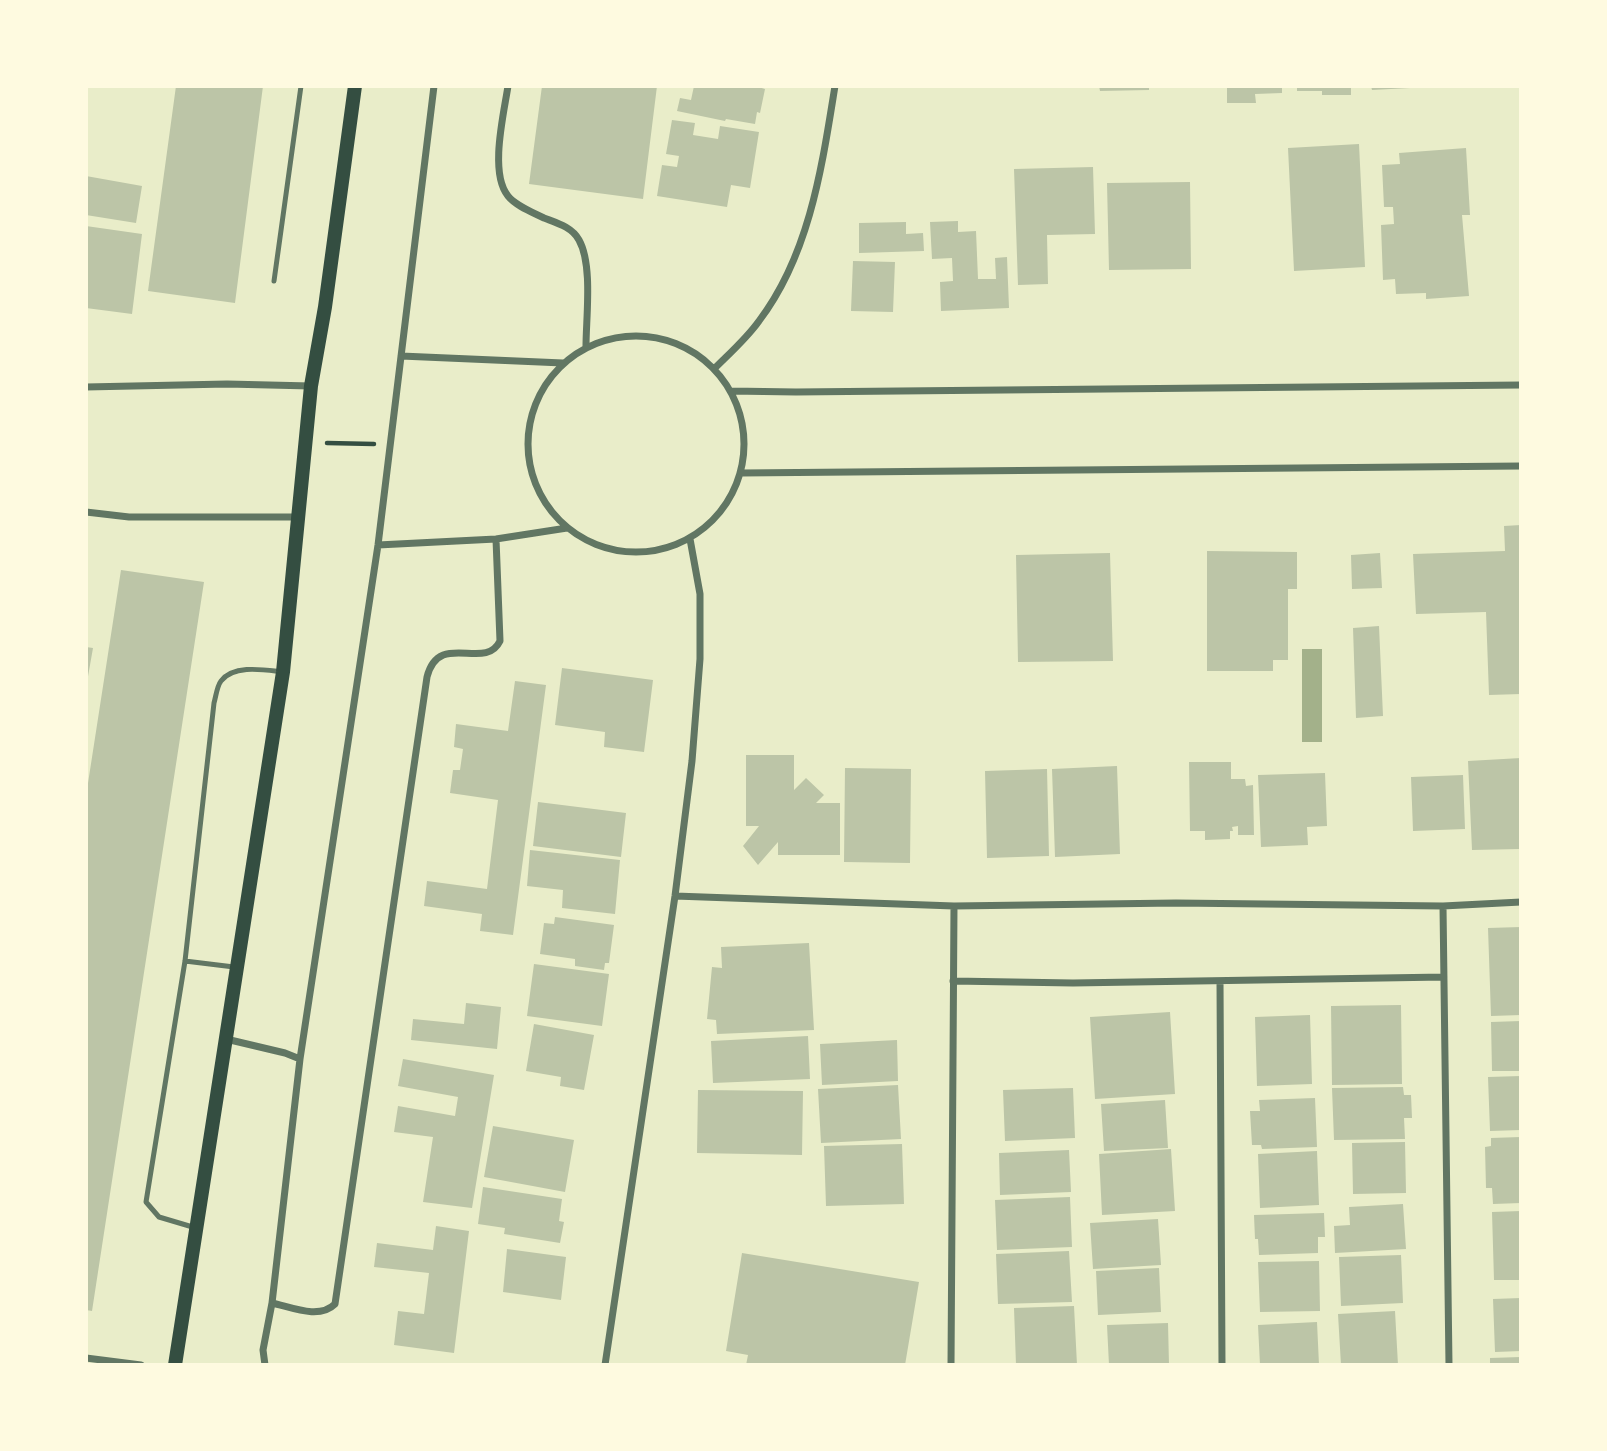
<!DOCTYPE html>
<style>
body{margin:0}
#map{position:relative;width:1607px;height:1451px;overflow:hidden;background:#e9edc9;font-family:Arial,sans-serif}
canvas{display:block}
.frame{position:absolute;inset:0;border:88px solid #fefae0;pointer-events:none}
</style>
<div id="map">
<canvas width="1607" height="1451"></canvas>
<div class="frame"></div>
</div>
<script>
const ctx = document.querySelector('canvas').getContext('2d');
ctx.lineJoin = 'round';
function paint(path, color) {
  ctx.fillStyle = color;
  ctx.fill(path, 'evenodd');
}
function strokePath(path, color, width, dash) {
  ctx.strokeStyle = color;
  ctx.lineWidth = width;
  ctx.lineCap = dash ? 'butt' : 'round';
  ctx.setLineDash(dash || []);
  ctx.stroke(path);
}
const water = new Path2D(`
 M1302 649H1322V742H1302Z`);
const building = new Path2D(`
 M176 86H263L235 303 148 291Z
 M542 86H657L643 199 529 184Z
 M694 86H755L765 89 760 113 757 112 755 124 726 119 725 121 677 111 680 98 691 100Z
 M1099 86H1149V90L1100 91Z
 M1227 86H1282V93L1255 94 1256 103H1227Z
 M1297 86H1351V95H1322V91H1297Z
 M1371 86H1410V88L1372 90Z
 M672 120 695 123 693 135 718 139 720 126 759 132 750 188 731 185 727 207 657 196 662 165 677 167 679 156 666 154Z
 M1359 144 1365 267 1294 271 1288 148Z
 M1466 148 1470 215H1462L1469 296 1426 299V293L1396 294 1395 279 1383 280 1381 225 1394 224 1393 207H1384L1382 165 1400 164 1399 153Z
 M1093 167 1095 234 1047 235 1048 284 1018 285 1014 169Z
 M86 176 142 186 136 223 86 215Z
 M1190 182 1191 269 1109 270 1107 183Z
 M958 221V232L976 231 978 279H996L995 258 1007 257 1009 308 941 311 940 282 953 281 952 258 932 259 930 222Z
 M906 222V234L923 233 924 251 859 253V223Z
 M86 226 142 234 132 314 86 308Z
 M853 261 895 262 893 312 851 311Z
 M1521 525V694L1489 695 1486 612 1416 614 1413 554 1505 551 1504 526Z
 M1207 551 1297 552V589H1288V660H1273V671H1207Z
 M1110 553 1113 661 1018 662 1016 555Z
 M1380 553 1382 588 1352 589 1351 555Z
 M121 570 204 582 92 1311 86 1310V796Z
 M1379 626 1383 716 1356 718 1353 628Z
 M86 647 93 648 87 682H86Z
 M562 668 653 680 644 752 604 747 605 732 555 725Z
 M515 681 546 685 513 935 480 931 482 914 424 906 427 881 487 889 498 800 450 793 453 770H460L463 749 454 747 456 724 508 731Z
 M746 755H794V790L806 778 824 795 816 803H840V855H778V842L758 865 743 846 759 826H746Z
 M1521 758 1520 849 1472 850 1468 761Z
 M1189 762H1231V779H1245L1246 786 1253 785 1254 835H1238V826L1232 827 1233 831H1230V839L1205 840V831H1190Z
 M1117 766 1120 854 1055 857 1052 769Z
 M845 768 911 769 910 863 844 862Z
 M1047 769 1049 856 987 858 985 771Z
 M1325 773 1327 826 1307 827 1308 845 1261 847 1258 775Z
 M1463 775 1465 829 1413 831 1411 777Z
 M538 802 626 813 621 857 533 846Z
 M530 850 620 860 615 914 562 908 563 890 527 886Z
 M555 917 614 925 609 963H605L604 970 575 966V959L540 954 544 923 554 924Z
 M1521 927V1015L1491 1016 1488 928Z
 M809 943 814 1030 717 1034 716 1020 707 1019 712 967 722 968 721 947Z
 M534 964 609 974 602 1026 527 1016Z
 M466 1003 501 1007 497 1049 411 1040 413 1019 464 1024Z
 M1401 1005 1402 1084 1332 1085 1331 1006Z
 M1170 1012 1175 1094 1095 1099 1090 1017Z
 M1310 1015 1312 1084 1257 1086 1255 1017Z
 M1521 1021V1071H1492L1491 1022Z
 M534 1024 594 1035 584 1090 560 1086 561 1077 526 1071Z
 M808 1036 810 1079 713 1083 711 1041Z
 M897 1040 898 1081 822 1085 820 1044Z
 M403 1059 494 1075 472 1208 423 1202 433 1137 394 1132 398 1106 455 1116 458 1097 398 1086Z
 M1521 1076V1130L1490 1131 1488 1077Z
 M898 1085 901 1139 821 1143 818 1089Z
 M1403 1087 1404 1095H1411L1412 1118H1404L1405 1139 1334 1140 1332 1088Z
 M1073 1088 1075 1138 1005 1141 1003 1090Z
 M698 1090 803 1091 802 1155 697 1153Z
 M1315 1098 1317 1147 1262 1149 1261 1145H1252L1250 1111H1260L1259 1100Z
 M1165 1100 1168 1148 1104 1151 1101 1104Z
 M493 1126 574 1140 565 1192 484 1177Z
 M1521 1137V1203L1493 1204 1492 1188H1486L1485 1147 1491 1146V1138Z
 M1405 1142 1406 1193 1353 1194 1352 1143Z
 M902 1144 904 1204 826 1206 824 1146Z
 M1171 1149 1175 1211 1102 1215 1099 1154Z
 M1069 1150 1071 1192 1000 1195 999 1153Z
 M1317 1151 1319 1205 1260 1208 1258 1154Z
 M483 1187 562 1199 559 1221 564 1222 560 1243 504 1234 505 1228 478 1224Z
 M1070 1197 1072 1247 997 1250 995 1200Z
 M1403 1204 1406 1249 1335 1253 1334 1226 1350 1225 1349 1207Z
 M1521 1211V1280H1494L1492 1212Z
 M1324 1213 1325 1237H1318V1253L1259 1255 1258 1239H1255L1254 1215Z
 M1158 1219 1161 1265 1093 1269 1090 1223Z
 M436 1226 469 1231 454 1353 394 1345 398 1311 424 1314 429 1273 374 1267 377 1243 433 1250Z
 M507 1249 566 1257 561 1300 503 1292Z
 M1069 1251 1072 1302 998 1304 996 1254Z
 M742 1253 919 1282 905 1365H746L748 1355 726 1351Z
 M1401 1255 1403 1303 1341 1306 1339 1257Z
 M1319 1261 1320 1311 1260 1312 1258 1262Z
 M1159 1268 1161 1312 1098 1315 1096 1271Z
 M1521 1298V1351L1495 1352 1493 1299Z
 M1074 1306 1077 1365H1016L1014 1308Z
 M1395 1311 1398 1365H1341L1338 1314Z
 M1317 1322 1319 1365H1260L1258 1325Z
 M1168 1323 1169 1365H1109L1107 1325Z
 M1521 1357V1365H1490V1358Z`);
const path = new Path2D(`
 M327 443 374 444`);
const service = new Path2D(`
 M274 281 301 86
 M185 961 234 967
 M196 1228 159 1217 146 1202 185 961 214 703C216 696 217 686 221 681 234 664 265 670 283 672`);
const minor = new Path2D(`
 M508 86C504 113 489 173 508 196 516 206 532 212 544 218 557 223 572 227 579 240 593 265 586 318 586 346
 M528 444a108 108 0 1 1 216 0a108 108 0 1 1-216 0Z
 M401 356 563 363
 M715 368C730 353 747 338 759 321 810 254 822 166 835 86
 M86 387 227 384 311 386
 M731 391 796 392 1521 385
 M741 473 1521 466
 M86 512 129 517H297
 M378 545 496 539 567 528
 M675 896 954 906 1176 903 1443 906 1521 902
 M1443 906 1449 1365
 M953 981 1073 983 1444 977
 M1220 981 1222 1365
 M226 1039 285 1053 300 1059
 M272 1303C291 1307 319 1320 335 1304L427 677C439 630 485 672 500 641L496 539
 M86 1358 141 1365
 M265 1365 263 1350 272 1303 300 1059 378 545 434 86
 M605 1365 675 896 692 761 700 659V594L690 539
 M951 1365 954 906`);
const secondary = new Path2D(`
 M175 1365 283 672 311 386 325 307 355 86`);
paint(water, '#a3b18a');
paint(building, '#bcc5a7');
strokePath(path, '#344e41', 4.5);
strokePath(service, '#617663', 5);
strokePath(minor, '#617663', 7);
strokePath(secondary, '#344e41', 14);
</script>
